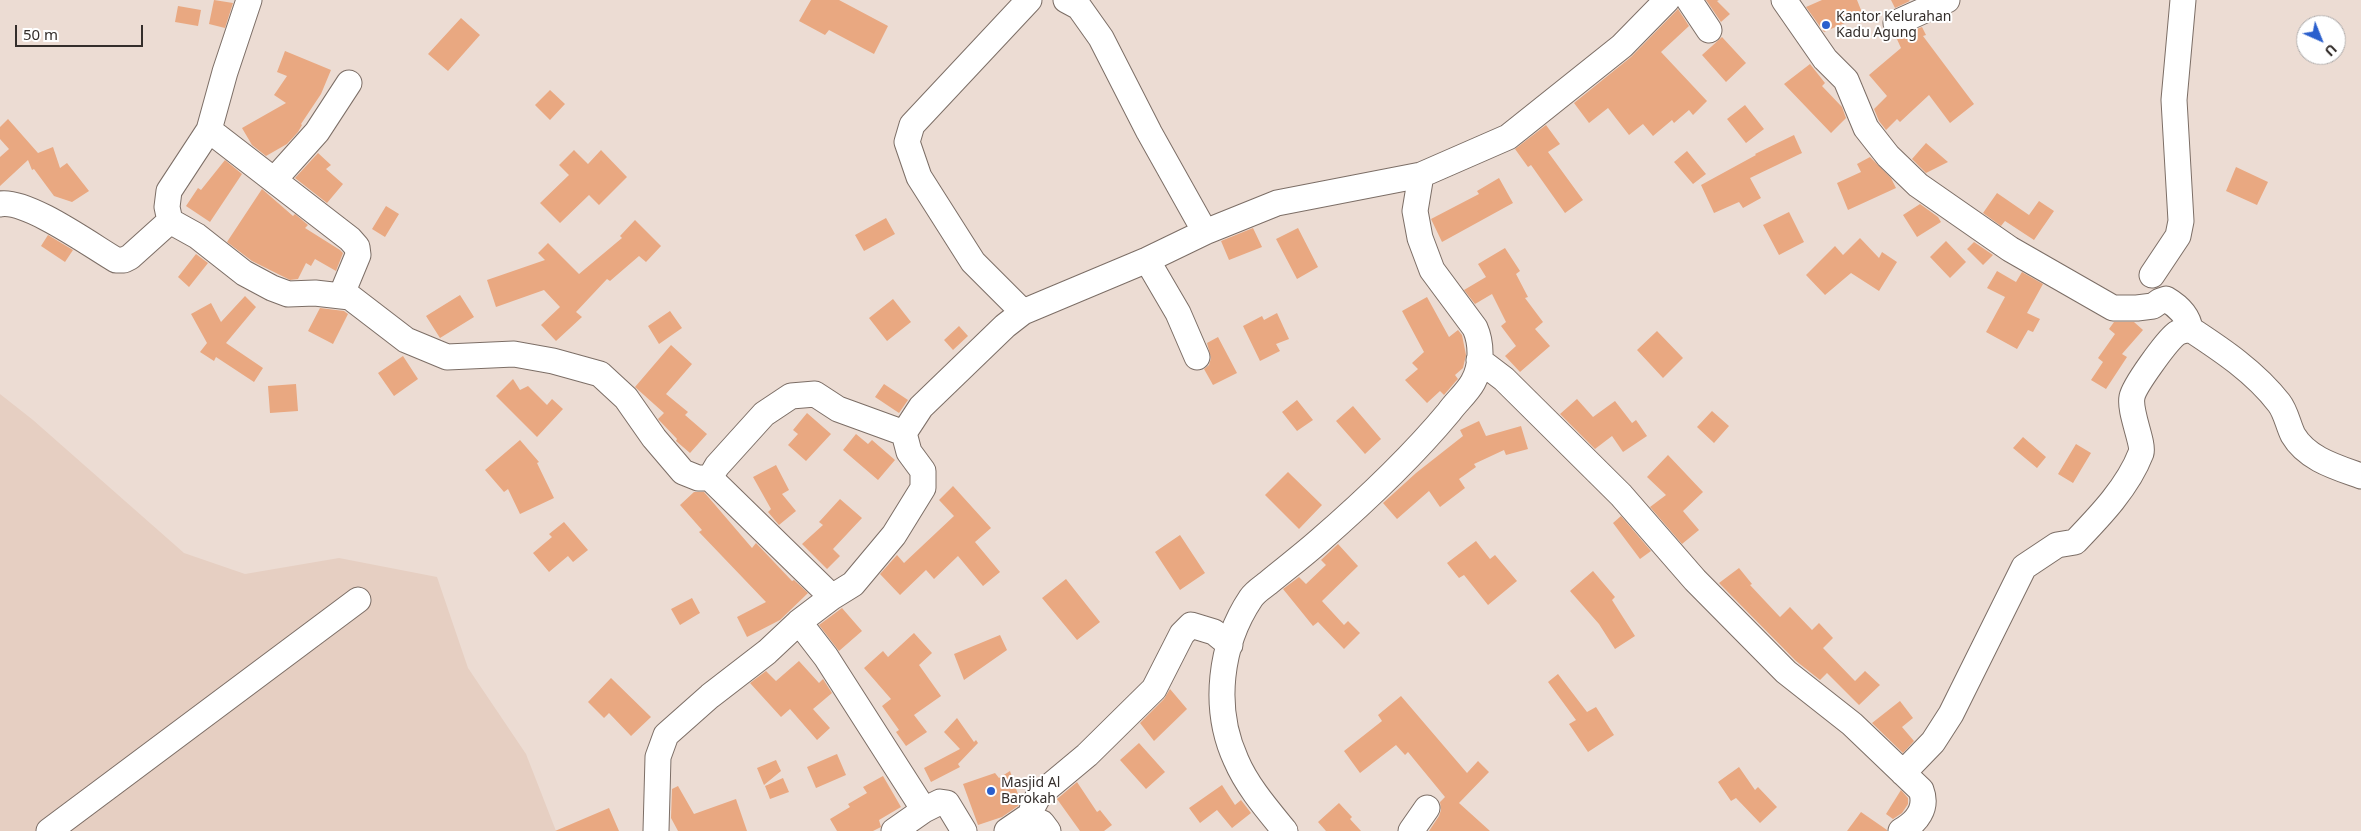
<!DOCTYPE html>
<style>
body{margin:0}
#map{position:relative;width:2361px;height:831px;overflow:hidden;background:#ecdcd3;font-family:"Noto Sans",sans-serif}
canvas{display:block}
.north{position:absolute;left:2296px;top:15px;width:50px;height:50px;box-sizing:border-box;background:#fff;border:1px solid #aeabaa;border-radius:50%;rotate:136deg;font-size:14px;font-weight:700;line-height:20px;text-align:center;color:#342e2b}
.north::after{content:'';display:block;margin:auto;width:18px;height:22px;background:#2a5fcd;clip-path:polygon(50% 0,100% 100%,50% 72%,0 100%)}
.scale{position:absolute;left:15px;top:25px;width:128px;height:22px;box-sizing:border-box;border:2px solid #342e2b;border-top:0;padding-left:6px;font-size:15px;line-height:18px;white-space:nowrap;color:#342e2b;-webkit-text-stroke:4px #fff;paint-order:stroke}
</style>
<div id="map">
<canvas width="2361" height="831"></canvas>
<div class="north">U</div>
<div class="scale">50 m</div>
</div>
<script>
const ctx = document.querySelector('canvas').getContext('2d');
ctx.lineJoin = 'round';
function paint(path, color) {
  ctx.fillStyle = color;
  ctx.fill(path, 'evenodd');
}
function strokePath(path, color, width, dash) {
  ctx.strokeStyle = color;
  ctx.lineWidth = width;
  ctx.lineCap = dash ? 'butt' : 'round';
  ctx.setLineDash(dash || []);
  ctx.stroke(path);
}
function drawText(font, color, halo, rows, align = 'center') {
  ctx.font = font + ' "Noto Sans",sans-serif';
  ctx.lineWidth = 4;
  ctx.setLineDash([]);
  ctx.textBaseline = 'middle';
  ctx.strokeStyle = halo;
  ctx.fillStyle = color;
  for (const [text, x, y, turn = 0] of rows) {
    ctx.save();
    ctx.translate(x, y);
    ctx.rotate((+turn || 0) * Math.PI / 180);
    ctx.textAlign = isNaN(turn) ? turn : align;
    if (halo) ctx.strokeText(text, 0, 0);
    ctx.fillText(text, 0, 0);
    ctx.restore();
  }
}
const built = new Path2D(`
 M0 394 33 420 184 553 245 574 339 558 437 577 468 668 526 754 556 831H0Z`);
const building = new Path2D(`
 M214 0 233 3 225 28 209 24Z
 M811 0H839L888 26 874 54 829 30 825 35 799 21Z
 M1706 0H1719L1717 1 1730 14 1721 22Z
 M1822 0H1857L1863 15 1824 32 1806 7Z
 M1891 0H1909L1910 1 1895 8Z
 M178 6 201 10 198 26 175 22Z
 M1678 9 1689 26 1661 52 1707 101 1693 115 1689 110 1674 123 1672 120 1653 136 1643 124 1629 135 1608 108 1589 123 1574 103 1631 57Z
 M461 18 480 35 448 71 428 54Z
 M1922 27 1926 35 1923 36 1974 104 1950 123 1929 95 1900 122 1897 119 1886 130 1879 121 1874 109 1887 96 1869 75 1901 48 1896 37Z
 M1722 37 1746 63 1726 82 1702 55Z
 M285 51 331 70 321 94 301 124 302 125 298 132 287 144 266 156 252 145 242 128 286 103 274 95 287 76 277 72Z
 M1810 64 1825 83 1822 86 1842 107 1846 118 1831 133 1784 84Z
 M550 90 565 104 550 120 535 105Z
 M1745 105 1764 129 1746 143 1727 119Z
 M8 119 38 153 53 147 60 168 67 163 89 191 72 202 54 196 34 169 32 170 28 160 0 186V157L9 149 0 139V127Z
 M1546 125 1560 144 1548 152 1583 200 1565 213 1531 165 1528 167 1515 149Z
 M1794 135 1802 153 1750 178 1761 198 1743 208 1739 202 1714 213 1701 185 1756 155 1755 154Z
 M1926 143 1948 162 1926 173 1912 159Z
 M574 150 588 164 601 150 627 177 599 205 589 195 560 223 540 203 569 175 559 165Z
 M1687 151 1706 174 1693 184 1674 162Z
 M318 153 331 165 326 169 343 184 327 203 295 178Z
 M1870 157 1891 178 1896 188 1848 210 1837 183 1861 172 1857 164Z
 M225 160 242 174 210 222 186 206 198 188 201 190Z
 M2236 167 2268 182 2257 205 2226 191Z
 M1499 178 1513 203 1442 242 1431 219 1479 194 1477 191Z
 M262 189 293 216 295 214 308 225 305 228 340 250 343 253 336 271 315 259 311 266 306 263 298 279 290 280 252 261 227 242Z
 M1997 193 2029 215 2039 201 2054 211 2034 240 2005 221 2001 226 1983 213Z
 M1920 204 1938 217 1941 222 1917 237 1903 215Z
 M386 206 399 214 385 237 372 229Z
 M1789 212 1804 242 1779 255 1763 225Z
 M886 218 895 234 864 251 855 235Z
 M635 220 661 246 646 262 639 256 610 281 607 279 576 312 582 317 556 341 541 325 560 307 544 290 496 307 487 280 545 260 538 253 548 243 579 274 622 238 620 236Z
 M1253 228 1262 247 1229 260 1221 241Z
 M1298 228 1318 267 1297 279 1276 239Z
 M48 235 73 250 65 262 41 246Z
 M1860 238 1879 258 1882 252 1897 262 1879 291 1851 273 1825 295 1806 275 1835 246 1843 255Z
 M1946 241 1966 262 1950 278 1930 257Z
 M1974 242 1993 255 1983 265 1967 249Z
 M1505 248 1520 271 1516 274 1528 297 1525 298 1543 322 1535 329 1550 346 1520 372 1505 356 1516 346 1501 326 1506 322 1492 294 1475 304 1464 290 1486 277 1478 264Z
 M196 254 208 263 189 287 178 277Z
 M1997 271 2016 282 2022 272 2043 284 2027 313 2040 319 2033 332 2028 330 2017 349 1986 332 2005 297 1987 288Z
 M460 295 474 317 440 338 426 316Z
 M245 296 256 307 226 343 263 368 254 382 216 357 214 361 200 352 207 343 191 314 211 303 221 322Z
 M1427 297 1449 337 1458 330 1462 335 1466 355 1463 368 1455 375 1458 379 1456 381 1444 395 1440 391 1427 403 1405 380 1418 369 1412 363 1424 352 1402 311Z
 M893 299 911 322 887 341 869 318Z
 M320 308 344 311 348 314 333 344 308 331Z
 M670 311 682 328 659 344 648 326Z
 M1277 313 1289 339 1276 344 1280 351 1260 361 1243 326 1262 316 1264 320Z
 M2114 322H2134L2143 330 2122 354 2127 357 2106 389 2091 380 2103 362 2098 358 2115 334 2109 329Z
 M959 326 968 336 953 350 944 340Z
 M1657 331 1683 358 1663 378 1637 350Z
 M1218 337 1237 373 1213 385 1204 369 1209 365 1211 358 1207 343Z
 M671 345 692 364 666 394 688 412 685 415 707 434 690 453 676 441 677 439 658 419 664 413 635 387Z
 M403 356 418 379 394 396 378 373Z
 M513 379 520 390 528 386 547 405 552 399 563 409 537 437 496 396Z
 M296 384 298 411 270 413 268 386Z
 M884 384 908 400 899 413 875 397Z
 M1577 399 1593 417 1615 401 1632 423 1636 420 1647 436 1623 452 1612 436 1595 449 1560 414Z
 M1297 400 1313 420 1297 431 1282 412Z
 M1353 406 1381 439 1365 454 1336 421Z
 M1712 411 1729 426 1714 443 1697 427Z
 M807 413 831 434 806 461 788 445 798 434 793 430Z
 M1479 421 1486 436 1521 426 1528 449 1506 455 1504 450 1474 464 1476 467 1459 479 1465 488 1440 507 1429 491 1397 519 1383 503 1416 473 1463 436 1460 430Z
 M856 434 868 444 872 440 895 460 878 480 843 450Z
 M2023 437 2046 457 2037 468 2013 448Z
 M520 440 539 462 537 463 554 498 520 514 508 489 504 492 485 470Z
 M2076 444 2091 453 2073 483 2058 474Z
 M1668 455 1703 492 1683 511 1699 530 1682 544 1650 507 1666 495 1647 477Z
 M776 465 789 490 782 494 796 511 779 525 768 512 771 509 753 477Z
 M1288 472 1322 505 1299 529 1265 495Z
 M953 486 991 528 975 542 1000 572 983 586 958 556 934 579 926 570 900 595 880 574 897 555 904 563 954 516 939 500Z
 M694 492H704L752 548 756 543 792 581 794 580 808 593 780 620 747 637 737 617 766 602 699 532 702 530 680 505Z
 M840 499 862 518 833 549 840 556 827 569 802 544 823 525 819 522Z
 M1621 516 1651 551 1640 559 1613 523Z
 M564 522 588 550 573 562 568 556 549 572 533 553 552 537 549 534Z
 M1180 535 1205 573 1180 590 1155 552Z
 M1476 541 1490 559 1495 555 1517 581 1488 605 1464 575 1459 578 1447 563Z
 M1338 544 1358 566 1322 601 1344 625 1348 621 1360 633 1344 649 1318 622 1313 626 1283 589 1299 577 1306 584 1326 565 1321 560Z
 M1739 568 1752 584 1750 585 1780 617 1790 607 1812 630 1819 623 1833 638 1823 648 1855 681 1865 671 1880 685 1859 705 1827 673 1820 680 1796 661 1719 583Z
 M1593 571 1615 597 1612 600 1635 636 1615 649 1599 624 1570 591Z
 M1066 579 1100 622 1077 640 1042 598Z
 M692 598 700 613 680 625 671 609Z
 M842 608 862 631 839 651 819 625Z
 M914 633 932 653 919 665 941 696 914 715 927 732 906 746 896 732 899 730 882 706 891 699 864 668 883 651 888 657Z
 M1000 635 1007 650 964 680 954 654Z
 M799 661 819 683 823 679 832 693 813 709 830 728 817 740 790 709 781 717 750 683 766 671 776 681Z
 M1558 674 1587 712 1596 707 1614 735 1588 752 1569 724 1576 720 1548 682Z
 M611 678 651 717 631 736 609 713 604 718 588 702Z
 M1170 689 1187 709 1154 741 1140 723 1164 699Z
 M1401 696 1467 773 1478 761 1489 772 1459 803 1490 831H1429L1439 816 1441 810 1440 802 1445 797 1408 752 1405 755 1396 745 1360 773 1344 751 1382 721 1378 715Z
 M1900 701 1913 718 1902 727 1914 741 1903 753 1872 723Z
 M957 718 974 742 976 740 978 743 958 764 960 767 931 782 924 768 960 749 944 732Z
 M1139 743 1165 772 1146 789 1120 760Z
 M837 754 846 775 816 788 807 767Z
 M776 760 781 771 764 785 757 768Z
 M1739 767 1755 790 1758 787 1777 807 1760 823 1736 798 1731 801 1718 782Z
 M1010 771 1020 800 1018 806 1002 817 978 825 963 784 995 773 999 778Z
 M883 776 901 807 879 820 881 827 873 831H837L830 819 850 807 848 804 867 793 863 787Z
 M783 778 789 792 770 799 765 786Z
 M1077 782 1097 812 1100 810 1112 825 1104 831H1080L1057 799Z
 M1222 785 1235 805 1241 800 1251 813 1232 828 1217 810 1200 823 1189 808Z
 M678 786 694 814 736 799 747 831H678L671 818 672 789Z
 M1901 790 1908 798V804L1902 813 1893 819 1886 814Z
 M1339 803 1352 817 1350 819 1361 831H1326L1318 822Z
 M609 808 619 831H555Z
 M1861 812 1887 830V831H1847Z`);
const minor = new Path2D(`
 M249 0 225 72 209 130 350 239 357 247 358 255 341 296
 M1066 0 1079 7 1101 38 1149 132 1205 232
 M1689 0 1709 30
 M1784 0 1825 59 1846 80 1866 128 1888 156 1918 185 2010 249 2113 308H2137L2153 306 2160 301 2166 299C2178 306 2188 315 2190 329
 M1896 23 1947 0
 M209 130 169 191 167 207 170 221 197 236 244 273 272 288 288 294 315 293 350 297 406 340 447 357 514 354 553 361 600 374 626 398 654 438 683 472 698 478H710L717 466 764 414 791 396 815 394 838 409 904 433 921 407 1005 326 1023 312 1147 260 1205 232 1277 203 1421 175 1508 137 1622 46 1667 0
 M274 180 317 132 349 83
 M0 204C27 199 92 246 116 260H124L130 257 170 221
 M1147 260 1178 313 1197 357
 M2152 275 2178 236 2181 221 2174 100 2183 0
 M1023 312 973 262 919 177 907 142 912 125 1029 0
 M1479 360 1504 379 1621 495 1695 580 1786 672 1852 724 1921 790C1928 808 1917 822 1901 831
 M710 478 832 597
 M799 622 826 657 924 810 940 802 947 803 964 831
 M1903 773 1933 742 1951 714 2024 567 2057 545 2075 542C2100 516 2128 487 2141 453 2144 443 2129 412 2132 397 2134 386 2166 342 2176 334 2179 331 2185 331 2190 329 2222 350 2255 372 2279 403 2286 412 2288 425 2293 435 2307 459 2336 467 2361 476
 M1030 818 1033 806 1039 795 1087 755 1154 689 1182 634 1191 625 1214 632 1230 645
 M49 831 358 600
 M656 831 658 757 666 735 710 696 767 652 799 622 832 597 853 584 894 535 923 488V471L909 452 904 433
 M894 831 924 810
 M1007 831 1026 818 1042 823 1048 831
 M1285 831C1267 809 1247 786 1236 760 1212 708 1220 644 1251 598 1255 592 1263 587 1268 583 1285 569 1302 556 1318 542 1364 502 1410 459 1449 412 1456 402 1467 393 1473 382 1482 366 1482 344 1475 328L1432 270 1420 238 1415 211 1421 175
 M1411 831 1427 808`);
const markers = [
 [1826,25,5,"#2a5fcd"],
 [991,791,5,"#2a5fcd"]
];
const poiNames = [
 ["Kantor Kelurahan",1836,17],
 ["Kadu Agung",1836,33],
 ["Masjid Al",1001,783],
 ["Barokah",1001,799]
];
paint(built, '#e6cfc2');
paint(building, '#e9a881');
strokePath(minor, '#7c6e66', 27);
strokePath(minor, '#fff', 25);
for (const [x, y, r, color] of markers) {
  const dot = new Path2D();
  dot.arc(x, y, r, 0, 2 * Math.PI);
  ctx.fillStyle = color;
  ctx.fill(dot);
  strokePath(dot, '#fff', 2);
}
drawText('14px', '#342e2b', '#fff', poiNames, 'left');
</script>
